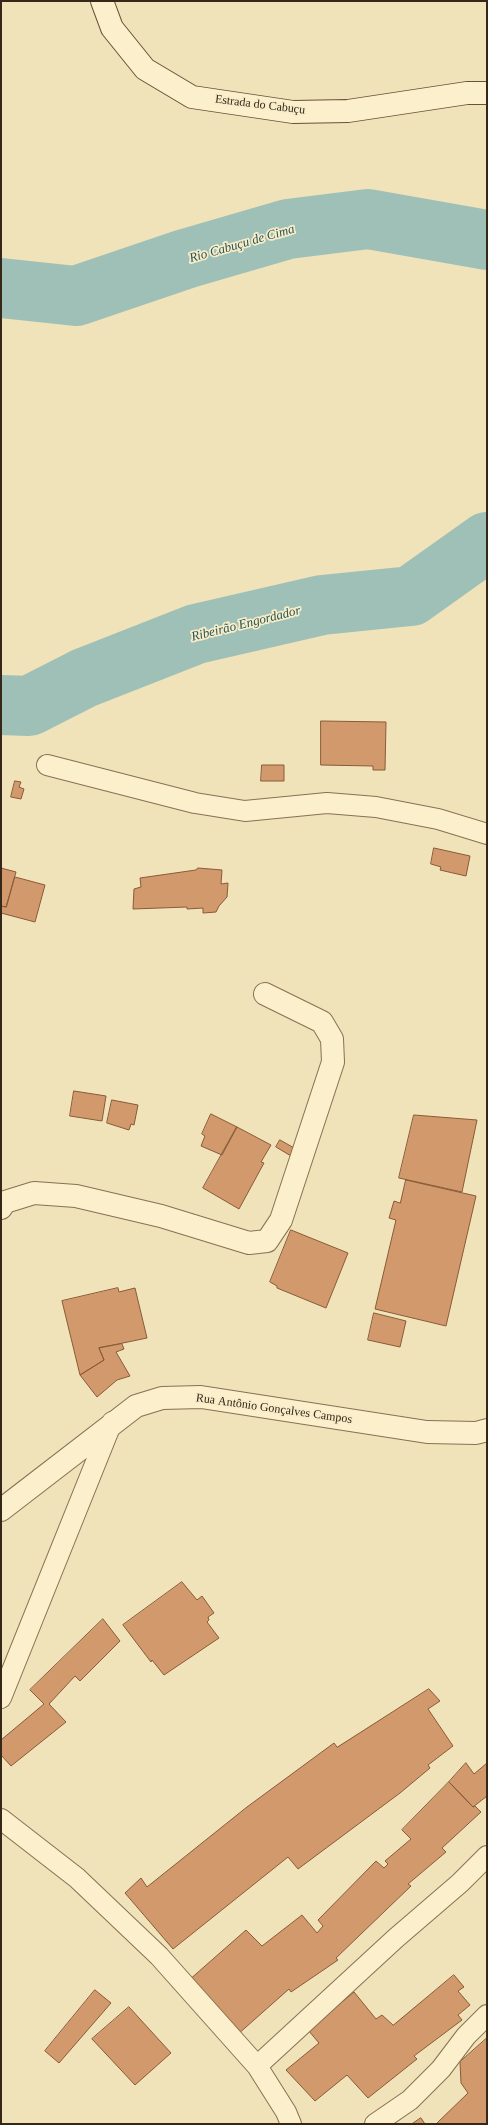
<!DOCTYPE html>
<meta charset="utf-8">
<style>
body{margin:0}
#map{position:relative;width:488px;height:2125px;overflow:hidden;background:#f0e2b9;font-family:"Times New Roman",serif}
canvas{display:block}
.frame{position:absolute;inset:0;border:2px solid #352819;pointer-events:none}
</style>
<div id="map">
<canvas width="488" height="2125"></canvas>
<div class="frame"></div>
</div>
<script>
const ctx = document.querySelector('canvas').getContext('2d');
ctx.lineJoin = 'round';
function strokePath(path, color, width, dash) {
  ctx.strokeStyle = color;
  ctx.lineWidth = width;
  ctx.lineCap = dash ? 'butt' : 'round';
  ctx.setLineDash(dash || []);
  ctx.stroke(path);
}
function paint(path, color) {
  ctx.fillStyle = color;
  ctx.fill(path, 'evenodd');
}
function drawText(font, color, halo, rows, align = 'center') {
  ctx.font = font + ' "Times New Roman",serif';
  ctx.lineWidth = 3.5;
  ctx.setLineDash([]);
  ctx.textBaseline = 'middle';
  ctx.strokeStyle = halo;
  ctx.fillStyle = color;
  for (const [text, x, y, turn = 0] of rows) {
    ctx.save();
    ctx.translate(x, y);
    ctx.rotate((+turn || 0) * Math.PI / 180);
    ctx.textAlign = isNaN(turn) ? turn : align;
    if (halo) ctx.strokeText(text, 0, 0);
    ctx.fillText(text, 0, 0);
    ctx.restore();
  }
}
const river = new Path2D(`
 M1 288 76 296 185 259 288 229 368 219 487 240
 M1 705 29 706 84 678 196 634 322 605 411 596 487 542`);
const building = new Path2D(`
 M321 721 386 722 385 770H373V766L321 765Z
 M262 765H284V781H261Z
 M15 781 21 782 19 787 24 789 21 799 11 797Z
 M434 848 470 856 466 876 440 870 441 867 431 864Z
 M1 868 16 872 6 907 1 906Z
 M198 868 222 870 221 884 228 883 227 897 219 906 216 912 203 913V908L187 909V907L133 909 134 889 141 887 140 878 196 870Z
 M15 877 45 885 35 922 1 913V906L6 907Z
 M74 1091 106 1096 102 1121 70 1116Z
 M112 1100 138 1105 134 1125 131 1124 129 1130 107 1123Z
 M211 1114 237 1127 222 1155 201 1146 205 1136 202 1134Z
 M414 1115 477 1120 462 1192 399 1178Z
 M237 1127 271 1145 261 1162 264 1163 239 1209 203 1188Z
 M280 1140 296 1149 291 1156 276 1147Z
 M406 1180 476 1196 446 1326 375 1309 396 1220 389 1218 394 1201 400 1203Z
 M291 1230 348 1253 326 1308 277 1288V1286L270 1282Z
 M118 1288 119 1292 135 1288 147 1338 99 1348 104 1360 80 1375 62 1301Z
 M374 1313 406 1321 400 1347 368 1340Z
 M122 1344 124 1349 116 1352 130 1376 117 1380 97 1397 80 1375 104 1360 99 1348Z
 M182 1582 197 1600 202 1596 214 1613 208 1617 209 1620 207 1622 219 1638 164 1675 152 1660 151 1662 123 1625Z
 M103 1619 120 1641 80 1681 75 1676 49 1704 66 1722 11 1766 1 1755V1740L44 1704 30 1690Z
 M429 1689 440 1701 428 1709 453 1746 428 1765 430 1768 400 1793 298 1869 288 1857 173 1949 125 1893 141 1878 147 1887 247 1807 334 1743 337 1747Z
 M466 1763 474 1774 487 1763V1796L473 1807 449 1782Z
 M449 1782 473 1807 475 1806 481 1812 442 1848 446 1852 408 1884 411 1886 336 1958 338 1960 291 1992 289 1989 237 2035 188 1981 246 1930 262 1946 302 1915 317 1933 323 1926 318 1920 376 1861 384 1868 388 1864 385 1861 411 1839 402 1830Z
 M454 1975 464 1987 458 1991 470 2005 458 2015 462 2020 414 2056 417 2059 368 2098 347 2075 315 2101 286 2070 319 2043 308 2030 354 1992 376 2019 382 2015 393 2025Z
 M95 1990 111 2003 59 2063 45 2051Z
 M129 2007 171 2053 135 2085 92 2039Z
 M487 2038V2124H436L468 2093 461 2083 460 2062Z
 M421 2118 425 2124H412Z`);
const lane = new Path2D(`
 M47 765 195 803 245 811 327 803 376 807 438 819 487 834
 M1 1698 112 1422
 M1 1819 77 1878 159 1956 257 2066 286 2112 291 2124
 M257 2066 396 1938 460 1883 487 1856
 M375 2124 410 2100 441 2069 466 2036 487 2015`);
const street = new Path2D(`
 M1 1208 5 1202 34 1193 76 1196 161 1216 249 1243 267 1241 281 1220 333 1062 332 1039 322 1022 265 994
 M1 1510 136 1406 162 1398 201 1397 427 1432 476 1433 487 1430`);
const secondary = new Path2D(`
 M102 1 112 28 145 69 192 97 293 112 348 111 467 93H487`);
const streetNames = [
 ["Estrada do Cabuçu",260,105,7],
 ["Rua Antônio Gonçalves Campos",274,1409,8]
];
const waterNames = [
 ["Rio Cabuçu de Cima",242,244,-16],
 ["Ribeirão Engordador",246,624,-14]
];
strokePath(river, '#9ec0b7', 60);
paint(building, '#d29a6c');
strokePath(building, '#885a37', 1);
strokePath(lane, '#887153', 22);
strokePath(street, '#887153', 24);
strokePath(secondary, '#695236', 24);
strokePath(lane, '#fbefcc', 20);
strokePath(street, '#fbefcc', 22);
strokePath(secondary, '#fbefcc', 22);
drawText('12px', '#352819', '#f8ecc9', streetNames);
drawText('italic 13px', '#275655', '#f8ecc9', waterNames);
</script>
